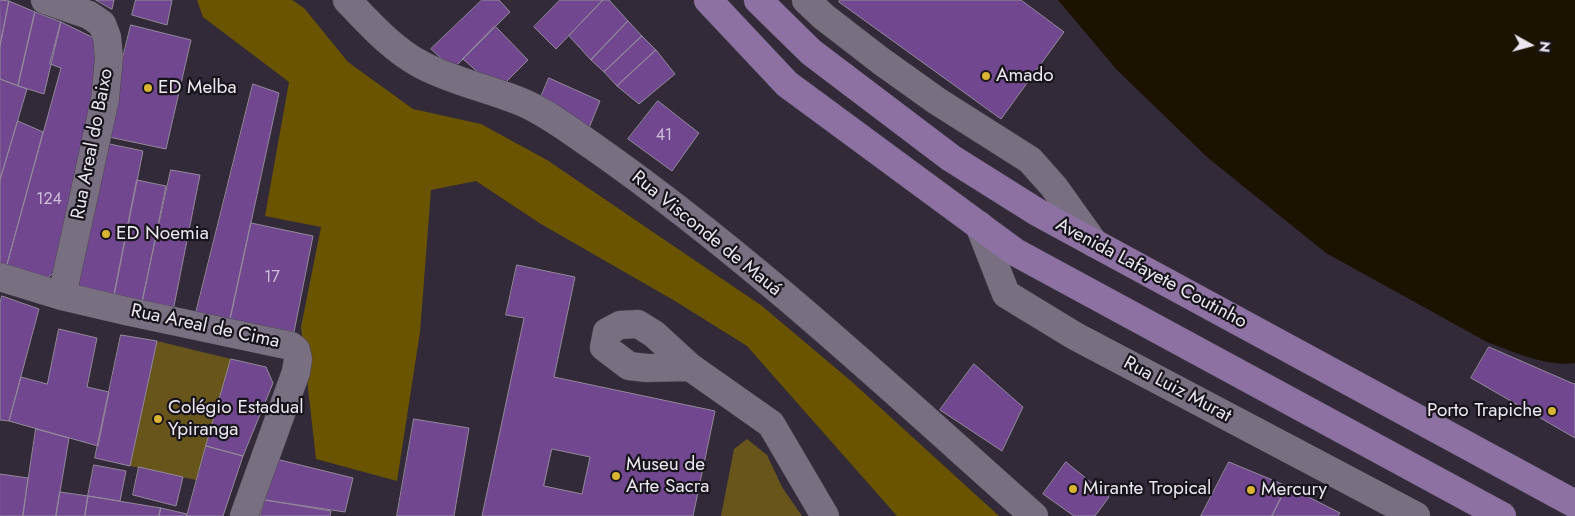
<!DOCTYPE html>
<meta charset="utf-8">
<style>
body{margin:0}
#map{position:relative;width:1575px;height:516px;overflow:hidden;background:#322a38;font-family:Jost,sans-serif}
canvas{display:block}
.north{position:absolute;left:1505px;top:20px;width:50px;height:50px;-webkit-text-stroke:4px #18141b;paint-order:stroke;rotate:97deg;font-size:14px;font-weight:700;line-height:20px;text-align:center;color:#ece7f0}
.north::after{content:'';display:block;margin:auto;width:18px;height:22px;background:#ece7f0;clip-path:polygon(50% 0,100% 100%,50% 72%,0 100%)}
</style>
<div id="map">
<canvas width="1575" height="516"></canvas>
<div class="north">N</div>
</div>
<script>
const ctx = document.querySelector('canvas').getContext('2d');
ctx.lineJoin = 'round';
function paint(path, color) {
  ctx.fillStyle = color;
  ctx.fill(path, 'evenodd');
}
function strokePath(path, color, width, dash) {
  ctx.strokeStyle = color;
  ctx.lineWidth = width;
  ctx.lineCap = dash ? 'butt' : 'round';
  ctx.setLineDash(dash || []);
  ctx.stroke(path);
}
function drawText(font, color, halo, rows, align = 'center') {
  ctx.font = font + ' Jost,sans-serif';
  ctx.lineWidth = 4.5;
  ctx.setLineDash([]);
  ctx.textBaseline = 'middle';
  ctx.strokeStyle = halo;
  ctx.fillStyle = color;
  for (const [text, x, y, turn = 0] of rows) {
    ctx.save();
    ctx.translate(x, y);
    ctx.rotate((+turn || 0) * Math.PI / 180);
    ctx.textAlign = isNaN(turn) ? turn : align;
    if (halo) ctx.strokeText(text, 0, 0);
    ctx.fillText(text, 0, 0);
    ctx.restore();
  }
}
const green = new Path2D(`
 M157 341 231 359 196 480 130 466Z
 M747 439 767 455 782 487 802 516H721L734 449Z`);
const forest = new Path2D(`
 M197 0H292L304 8 348 62 413 109 481 124 547 160 762 306 851 381 999 516H897L747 346 675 301 541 224 476 181 431 190 420 332 397 481 316 459 301 327 321 227 265 216 289 82 203 17Z`);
const water = new Path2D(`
 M1058 0H1575V363C1548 367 1513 352 1487 342L1326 253 1207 157 1117 70Z`);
const building = new Path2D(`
 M0 0 9 1 0 46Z
 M96 0H114L112 9Z
 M136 0H172L167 25 132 15Z
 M482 0H499L510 12 453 69 431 49Z
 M560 0H603L556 49 534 27Z
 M603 0H609L628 21 591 60 569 36Z
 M840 0H1021L1064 32 1001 119 839 2Z
 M9 1 35 12 18 86 0 79V46Z
 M35 12 61 22 44 94 18 86Z
 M628 21 642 36 604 72 591 60Z
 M61 22 98 40 97 79 59 268 43 282 6 268 61 68 50 64Z
 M131 25 191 40 166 149 104 136Z
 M495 26 528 60 498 90 463 59Z
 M642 36 656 50 617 86 604 72Z
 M656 50 675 74 639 104 617 86Z
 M549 78 600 101 589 128 538 104Z
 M0 79 27 89 0 180Z
 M253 84 279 93 230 320 196 313Z
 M658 101 699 133 672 171 628 139Z
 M18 121 43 132 6 268 0 266V180Z
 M105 143 143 151 114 296 73 287Z
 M171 170 200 175 173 311 142 303Z
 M137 180 166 186 142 303 114 296Z
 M251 223 313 236 294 332 230 320Z
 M517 265 575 277 554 377 715 411 693 516H482L524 318 506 315ZM552 449 590 457 582 494 544 486Z
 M2 296 39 309 9 421 0 420V304Z
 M59 329 97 338 87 387 109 392 98 446 9 421 21 377 47 384Z
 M121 335 157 341 130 466 95 458Z
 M1489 347 1574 384 1575 383V438L1471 378Z
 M231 359 266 367 273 383 243 456 206 446Z
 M974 364 1023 407 1002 451 940 410Z
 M414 419 469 428 454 516H397Z
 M36 429 69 438 56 516H23Z
 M206 446 243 456 223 516H187Z
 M276 459 353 478 345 512 265 500Z
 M1066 462 1109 497 1095 516H1074L1043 494Z
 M1229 462 1287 486 1272 516H1201Z
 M94 465 126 471 120 501 88 496Z
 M139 467 183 477 176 506 133 495Z
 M0 474 28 478 23 516H0Z
 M1287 486 1340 513 1338 516H1272Z
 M60 492 88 496 85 516H56Z
 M88 496 161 508 159 516H85Z
 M265 500 331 511 330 516H260Z
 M161 508 187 514V516H159Z`);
const minor = new Path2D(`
 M45 0 89 15 102 24 107 37 109 58 105 99 62 296
 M347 0C370 24 393 50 422 65 454 82 491 89 524 103 549 114 572 132 594 147 751 257 891 389 1034 516
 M806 0 824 17 881 61 937 101 1030 160 1054 187 1094 243
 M979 225 1006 294 1075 336 1416 516
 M0 277 62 296 126 311 291 346 296 350 298 359 296 372 244 516
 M690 367 647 368 629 366 604 347 607 332 620 325 638 324 654 334 690 367 771 424 825 516`);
const major = new Path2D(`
 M708 0 787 84 1015 252 1502 516
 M758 0 811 52 951 158 1037 212 1575 504`);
const markers = [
 [986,76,5,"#dab333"],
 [148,88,5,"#dab333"],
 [106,234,5,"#dab333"],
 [1552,411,5,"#dab333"],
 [158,419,5,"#dab333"],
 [616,476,5,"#dab333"],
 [1073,489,5,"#dab333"],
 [1251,490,5,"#dab333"]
];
const numberNames = [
 ["41",664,136],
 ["124",49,200],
 ["17",272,278]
];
const poiNames = [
 ["Amado",996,76],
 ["ED Melba",158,88],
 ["ED Noemia",116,234],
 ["Colégio Estadual",168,408],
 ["Ypiranga",168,430],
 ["Porto Trapiche",1542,411,"right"],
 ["Museu de",626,465],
 ["Arte Sacra",626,487],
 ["Mirante Tropical",1083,489],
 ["Mercury",1261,490]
];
const streetNames = [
 ["Rua Areal do Baixo",93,144,-79],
 ["Rua Visconde de Mauá",706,234,39],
 ["Avenida Lafayete Coutinho",1151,274,28],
 ["Rua Areal de Cima",205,327,12],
 ["Rua Luiz Murat",1177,390,28]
];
paint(green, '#68551c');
paint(forest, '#6a5400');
paint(water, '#1b1200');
paint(building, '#71488f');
strokePath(building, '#92899a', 1);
strokePath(minor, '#4c4551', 29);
strokePath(major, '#4c4551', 29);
strokePath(minor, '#786f80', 28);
strokePath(major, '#8e71a3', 28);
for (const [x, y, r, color] of markers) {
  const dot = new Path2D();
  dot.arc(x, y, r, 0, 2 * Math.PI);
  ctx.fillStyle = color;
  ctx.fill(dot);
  strokePath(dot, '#18141b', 2);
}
drawText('16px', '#cdbfd8', null, numberNames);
drawText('19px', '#ece7f0', '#18141b', poiNames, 'left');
drawText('19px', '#ece7f0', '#18141b', streetNames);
</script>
